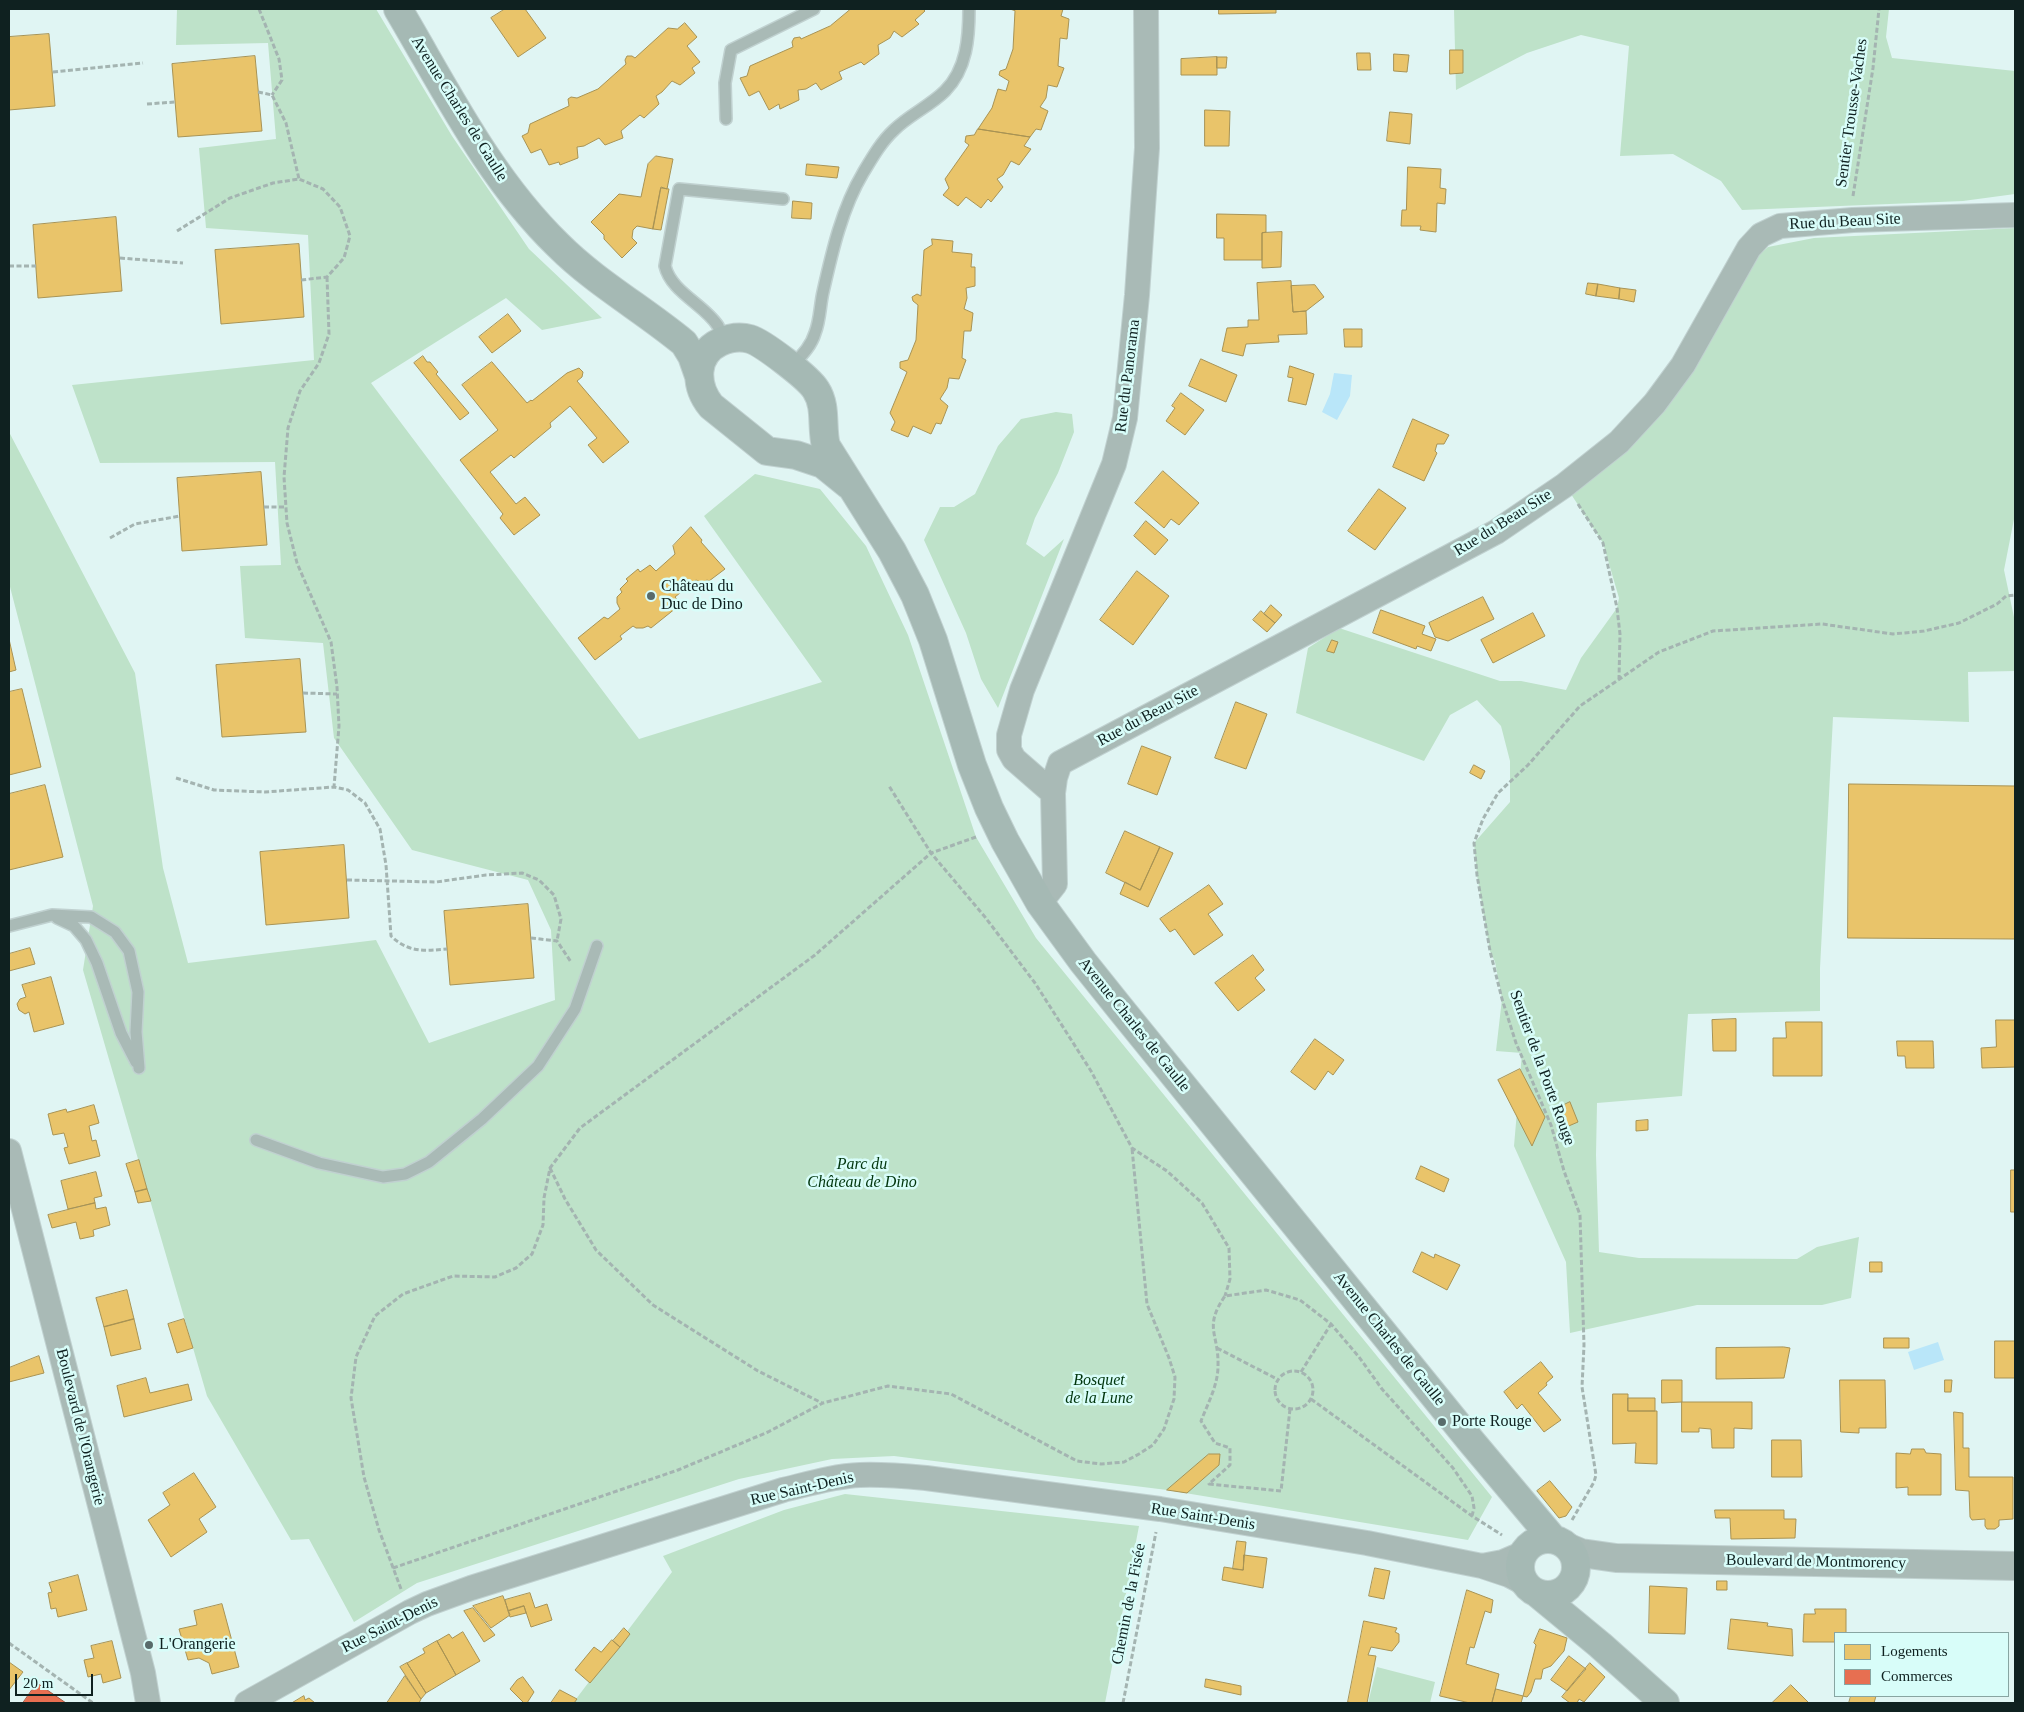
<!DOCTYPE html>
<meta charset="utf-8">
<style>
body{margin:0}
#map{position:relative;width:2024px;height:1712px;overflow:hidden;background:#e0f5f3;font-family:Georgia,serif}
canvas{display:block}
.frame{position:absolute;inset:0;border:10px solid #0f2120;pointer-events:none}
.legend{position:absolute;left:1834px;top:1632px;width:175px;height:65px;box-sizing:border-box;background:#d8fdf9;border:1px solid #88a5a2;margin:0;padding:6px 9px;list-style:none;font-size:15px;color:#0f2120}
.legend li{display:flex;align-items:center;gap:10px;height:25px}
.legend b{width:25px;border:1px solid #88a5a2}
.scale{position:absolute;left:15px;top:1674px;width:78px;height:22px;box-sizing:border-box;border:2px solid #0f2120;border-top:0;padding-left:6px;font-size:15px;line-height:18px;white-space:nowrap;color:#0f2120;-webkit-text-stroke:4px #d8fdf9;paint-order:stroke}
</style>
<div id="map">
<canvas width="2024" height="1712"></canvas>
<div class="frame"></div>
<ul class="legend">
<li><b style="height:14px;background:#e9c46a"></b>Logements</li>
<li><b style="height:14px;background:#e76f51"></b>Commerces</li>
</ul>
<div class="scale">20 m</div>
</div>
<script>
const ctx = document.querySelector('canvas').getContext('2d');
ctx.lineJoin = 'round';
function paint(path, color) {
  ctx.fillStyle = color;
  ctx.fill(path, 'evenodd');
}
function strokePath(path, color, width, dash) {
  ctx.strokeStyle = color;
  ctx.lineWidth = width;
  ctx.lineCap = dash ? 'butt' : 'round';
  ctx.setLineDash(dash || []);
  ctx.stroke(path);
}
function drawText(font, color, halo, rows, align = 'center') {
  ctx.font = font + ' Georgia,serif';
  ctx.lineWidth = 5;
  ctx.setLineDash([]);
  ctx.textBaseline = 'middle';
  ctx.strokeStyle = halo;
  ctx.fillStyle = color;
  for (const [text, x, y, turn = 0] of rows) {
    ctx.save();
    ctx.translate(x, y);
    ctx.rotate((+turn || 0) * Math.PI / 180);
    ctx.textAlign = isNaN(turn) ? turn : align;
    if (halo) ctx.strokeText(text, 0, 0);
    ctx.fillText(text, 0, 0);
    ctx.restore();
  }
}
const green = new Path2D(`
 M177 9H376L452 136 529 249 602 318 542 330 506 298 371 383 639 739 822 682 704 516 755 474 820 489 866 546 908 635 976 837 1036 938 1492 1497 1468 1540 1167 1490 894 1456 832 1459 739 1479 417 1583 354 1622 309 1539 291 1540 207 1396 83 970 93 906 9 583V432L135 673 163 868 188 963 376 940 429 1043 555 1000 551 930 528 880 412 850 334 738 323 643 245 638 240 566 281 565 275 462 100 463 72 385 314 360 308 235 206 228 199 148 276 139 268 43 176 45Z
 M1454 9H1889L1886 37 1892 58 2015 71V194L1963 201 1742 210 1721 181 1673 154 1620 156 1629 46 1581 35 1527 53 1456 90Z
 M2015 228V514L2004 570 2015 622V671L1968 672 1969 722 1833 717 1820 968V1011L1688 1014 1682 1096 1597 1103 1596 1155 1599 1252 1639 1258 1797 1259 1817 1247 1859 1237 1851 1298 1822 1305H1697L1570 1333 1566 1262 1514 1146 1522 1053 1496 1051 1502 999 1495 962 1490 951 1477 875 1474 843 1510 802V761L1501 726 1477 700 1450 715 1424 761 1296 713 1308 648 1339 628 1500 681H1521L1566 690 1581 658 1617 608 1619 598 1603 543 1565 485 1636 437 1747 265 1768 247 1814 238Z
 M1056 412 1072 414 1074 432 1058 473 1035 518 1026 544 1044 557 1064 539 998 708 981 679 966 633 924 540 940 507H954L975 494 998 446 1021 419Z
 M845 1494 1139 1526 1105 1703H573L672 1572 663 1556 784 1510Z
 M1377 1667 1435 1682 1430 1703H1368Z`);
const water = new Path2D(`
 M1334 373 1352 375 1350 396 1337 420 1322 412 1330 394Z
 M1938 1342 1944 1360 1914 1370 1908 1352Z`);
const homes = new Path2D(`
 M505 9H525L546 38 518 57 491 18Z
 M851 9H923L925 11 915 20 919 24 902 37 894 31 890 38 878 45 879 54 864 65 861 62 839 72 842 79 821 90 816 83 806 89 798 90 799 100 780 109 779 104 769 110 759 91 749 96 740 78 747 76 750 66 793 47 792 42 794 38 800 37 801 39 830 26Z
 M1010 9H1063L1061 16 1069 19 1067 39 1060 38 1058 66 1064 68 1057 87 1048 85 1046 98 1040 107 1048 111 1041 130 1036 129 1030 137 978 129 992 108 998 89 1006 91 1009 81 999 75 1000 71 1006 69 1013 49 1015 11Z
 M1219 9H1276V13L1219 14Z
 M685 23 697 37 687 46 700 62 692 68 695 73 680 85 672 81 662 92 656 96 659 104 644 118 640 115 621 131 623 138 605 145 599 138 584 146 577 147 578 158 560 165 559 162 549 165 541 149 531 153 522 136 528 133 530 124 569 106 568 99 571 97 577 98 598 89 626 64 625 60 627 56H632L635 58 668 28 677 29Z
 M49 34 55 106 9 110V37Z
 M1450 50H1463V73L1450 74Z
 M1357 53H1370L1371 70H1358Z
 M1394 54 1409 55 1407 72 1394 71Z
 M255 56 262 131 178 137 172 64Z
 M1217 57H1227L1226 68H1217Z
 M1217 57V75H1181V59Z
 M1205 110 1230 111 1229 146H1205Z
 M1390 112 1412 114 1410 144 1387 141Z
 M978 129 1030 137 1024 146 1031 149 1019 165 1011 161 1003 175 997 179 1003 187 991 202 988 199 981 208 966 197 958 206 943 195 949 188 945 179 969 145 965 142 966 136 974 135Z
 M656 156 673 159 667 189 661 187 653 229 637 226 633 230 632 238 637 243 622 258 604 239V235L591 222 619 194 641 197 648 164Z
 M807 164 839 167 837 178 806 175Z
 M1408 167 1441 169 1440 188 1446 189 1445 204 1437 203 1436 232 1420 230 1421 226H1401L1402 210H1406Z
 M661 188 669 189 661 230 653 229Z
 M793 201 812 203 811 219 792 218Z
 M1217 214 1266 215V232L1262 233V260H1224V238H1217Z
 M116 217 122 291 38 298 33 225Z
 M1282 232 1281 267 1262 268V233Z
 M932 239 953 241 952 252 972 254 971 267H975V286L966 288 967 298 964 309 973 313 971 331H964L962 358 966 360 959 379 949 378 947 388 940 399 948 406 941 424 936 423 931 434 913 426 908 437 891 430 895 422 890 413 907 372 900 368V362L908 360 916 340 918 305 913 301 912 297 917 294 921 296 924 250 932 245Z
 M299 244 304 317 221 324 215 250Z
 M1291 281 1293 312 1306 311 1307 334 1278 335 1279 342 1246 344 1243 356 1222 351 1227 328 1248 327V320H1259L1257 283Z
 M1588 283 1598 284 1596 296 1586 294Z
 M1598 284 1620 288 1619 299 1596 296Z
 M1315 285 1324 297 1306 311 1293 312 1291 286Z
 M1620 288 1636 290 1634 302 1619 299Z
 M508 314 521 331 492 353 479 337Z
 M1344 329H1362V347H1345Z
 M423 356 427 362H430L438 372 436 374 469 413 460 420 414 363Z
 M1201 359 1237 375 1226 402 1189 386Z
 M492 362 527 403 531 400 532 401 567 373 579 368 583 372 582 377 577 381 629 442 603 463 588 445 597 438 570 406 550 423 551 427 514 458 511 455 490 472 516 504 525 497 540 515 514 535 500 518 503 514 460 460 498 430 462 385Z
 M1290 366 1314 374 1306 405 1288 401 1293 378 1288 377Z
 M1181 393 1204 410 1185 435 1166 421 1175 408 1172 406Z
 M1413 419 1449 435 1444 444H1437L1435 451 1437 453 1424 481 1393 467Z
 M1163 471 1199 503 1179 525 1171 519 1164 528 1135 503Z
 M261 472 267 545 182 551 177 478Z
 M1379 489 1406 508 1375 550 1348 531Z
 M1146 521 1168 540 1155 555 1134 536Z
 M691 527 702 540 701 542 725 569 709 581 707 580 702 583 696 580 675 597 681 604 651 628 648 626 643 628H636L633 626 620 636 622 639 595 660 578 638 604 617 608 619 620 609 617 603V597L622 592 620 589 628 581 626 579 638 569 640 572 650 565 656 571 675 554 673 546Z
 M1137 571 1169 596 1133 645 1100 620Z
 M1483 597 1494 619 1448 641 1435 637 1429 623Z
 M1271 605 1282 615 1275 623 1264 614Z
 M1381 610 1425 626 1422 634 1436 639 1431 651 1417 646 1416 649 1373 633Z
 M1261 611 1275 623 1267 632 1253 620Z
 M1533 613 1545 636 1493 663 1481 640Z
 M9 639 16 670 9 672Z
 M1332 640 1338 642 1334 653 1327 651Z
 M300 659 306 732 222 737 216 665Z
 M22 689 41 767 9 775V692Z
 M1236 702 1267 714 1246 769 1215 758Z
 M1142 746 1171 757 1157 795 1128 784Z
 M1474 765 1485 771 1481 779 1470 773Z
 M1849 784 2015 786V939L1848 938Z
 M45 785 63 857 9 870V794Z
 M1125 831 1160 847 1140 890 1106 873Z
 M344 845 349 918 266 925 260 852Z
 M1160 847 1173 853 1148 907 1120 894 1125 882 1140 890Z
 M1209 885 1223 904 1208 914 1223 935 1194 955 1175 929 1170 932 1160 919Z
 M528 904 534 978 450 985 444 911Z
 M30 948 35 964 9 971V954Z
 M1253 955 1264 970 1255 978 1265 990 1238 1011 1215 983Z
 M51 977 64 1024 34 1032 29 1012 25 1014 19 1010 17 1004 20 999 26 997 22 985Z
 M1736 1019V1051H1713L1712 1020Z
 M1996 1020H2015V1067L1982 1068 1981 1048 1996 1047Z
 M1786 1022H1822V1076H1773V1038H1786Z
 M1315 1039 1344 1060 1333 1075 1328 1071 1315 1090 1291 1072Z
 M1897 1041H1933L1934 1068H1906L1905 1056H1898Z
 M1520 1069 1545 1117 1532 1146 1498 1080Z
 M1570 1102 1578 1122 1564 1128 1556 1109Z
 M94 1105 99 1123 89 1126 92 1141 96 1140 100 1156 69 1164 64 1148 68 1147 64 1133 53 1135 48 1114 66 1109 67 1112Z
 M1648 1120V1130L1636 1131V1121Z
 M139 1160 147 1189 135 1192 126 1164Z
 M1421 1166 1449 1179 1444 1192 1416 1179Z
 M2011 1170H2015V1212H2011Z
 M96 1172 102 1196 94 1198 95 1203 68 1209 61 1181Z
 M147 1189 151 1201 138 1203 135 1192Z
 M95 1203 96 1209 106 1207 110 1225 93 1230 94 1236 80 1239 76 1222 52 1228 48 1215Z
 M1422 1252 1434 1258 1435 1254 1460 1265 1447 1290 1413 1272Z
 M1870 1262H1882V1272H1870Z
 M127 1290 134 1319 104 1327 96 1298Z
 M134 1319 141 1349 111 1356 104 1327Z
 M184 1319 193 1348 177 1353 168 1324Z
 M1884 1338H1909V1348H1884Z
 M1995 1341H2015V1378H1995Z
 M1784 1347 1790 1348 1784 1378 1716 1379V1348Z
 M39 1356 44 1373 9 1382V1368Z
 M1541 1362 1553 1377 1546 1383 1547 1385 1538 1393 1561 1420 1544 1432 1522 1404 1517 1409 1504 1392Z
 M146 1378 150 1393 188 1384 192 1400 124 1417 117 1386Z
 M1662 1380H1682V1402L1662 1403Z
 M1840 1380H1885L1886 1428H1859V1433L1841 1432Z
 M1945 1380H1952L1951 1392H1945Z
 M1613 1394H1628V1411H1657V1464L1635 1463 1636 1443 1613 1444Z
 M1628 1398H1655V1411H1628Z
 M1682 1402H1752V1429L1734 1428V1448H1712L1711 1429 1699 1428V1432H1682Z
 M1954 1412 1963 1413V1448H1969V1477H2013V1519L1999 1520V1526L1995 1529H1987L1985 1526V1519L1972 1520 1970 1517 1969 1491 1956 1490Z
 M1772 1440H1801L1802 1477H1772Z
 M1912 1449H1924L1926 1453 1941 1454V1495H1908V1487L1896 1488V1453L1910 1454Z
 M1209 1454H1220L1219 1465 1187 1493 1167 1490Z
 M194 1473 216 1507 199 1519 207 1532 171 1557 148 1520 170 1505 163 1493Z
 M1550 1481 1572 1507 1566 1516 1559 1518 1537 1491Z
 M1715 1510H1784V1519H1796L1795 1538 1731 1539 1730 1518H1716Z
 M1237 1541 1246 1542 1243 1570 1233 1569Z
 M1244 1555 1267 1558 1263 1588 1222 1580 1224 1567 1243 1570Z
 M1375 1568 1390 1571 1384 1599 1369 1596Z
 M78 1575 87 1610 58 1617 56 1608 51 1609 48 1593 52 1592 49 1583Z
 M1717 1581H1727V1590H1717Z
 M1650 1586 1687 1588 1685 1634 1649 1633Z
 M1467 1590 1493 1600 1491 1613 1485 1611 1474 1648 1470 1647 1466 1664 1499 1674 1492 1703H1470L1440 1696Z
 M530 1593 535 1608 547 1604 552 1620 531 1627 524 1606 508 1611 505 1600Z
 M503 1596 510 1615 491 1628 473 1606Z
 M222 1604 239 1667 212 1674 209 1663 199 1658 188 1660 179 1629 197 1625 194 1611Z
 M524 1606 526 1613 510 1617 508 1611Z
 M473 1608 495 1635 484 1642 464 1611Z
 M1815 1609H1846V1633H1835V1642H1803L1804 1614H1815Z
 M1731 1619 1768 1623 1767 1626 1792 1629 1793 1656 1728 1649Z
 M1364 1621 1397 1628 1395 1632 1399 1634V1642L1392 1651 1371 1647 1368 1655 1376 1656 1367 1703H1353L1348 1702Z
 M624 1628 630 1634 620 1647 613 1641Z
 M1540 1629 1567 1638 1564 1651 1551 1666 1543 1669 1541 1679H1535L1531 1692 1527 1697 1523 1696 1536 1645 1534 1643Z
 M463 1632 480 1661 456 1675 437 1641 449 1634 452 1638Z
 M612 1640 620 1647 590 1683 575 1670 594 1647 601 1652Z
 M112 1641 121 1678 103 1683 101 1674 88 1677 84 1660 94 1658 91 1646Z
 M437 1641 456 1675 426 1693 407 1663 425 1653 423 1649Z
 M1569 1656 1586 1669 1567 1691 1551 1680Z
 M9 1662 23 1672 9 1690Z
 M407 1663 426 1693 421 1699 400 1667Z
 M1590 1663 1605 1677 1584 1702 1579 1699 1577 1703H1570L1562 1697Z
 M405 1676 421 1699 419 1703H387Z
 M523 1677 534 1692 527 1703H524L510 1689 517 1680Z
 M1206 1679 1241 1686V1695L1205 1687Z
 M1791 1685 1809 1703H1772Z
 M1496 1689 1523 1696 1521 1703H1492Z
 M560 1690 577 1699 574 1703H551Z
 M304 1696 305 1700 309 1698 315 1703H292Z
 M1851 1696H1876L1874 1703H1849Z`);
const shops = new Path2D(`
 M37 1683 66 1703H23Z`);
const path = new Path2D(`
 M259 9 279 59 282 80 272 95
 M53 72 143 63
 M258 92 272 95 286 123 299 179
 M147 104 175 102
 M1853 196 1873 68 1879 9
 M177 231 230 198 273 183 299 179 323 189 340 207 350 236 344 258 327 277 301 280
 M120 258 183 263
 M9 266H36
 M327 277 329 334 319 363 300 391 288 428 284 477 287 523 297 563 331 642 337 687 339 726 334 787
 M1578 504 1603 543 1617 608 1620 634 1619 679
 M264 507H286
 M110 538 135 524 180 516
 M303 693 337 694
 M176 778 214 790 265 792 334 787 348 790 365 803 380 829 386 865 391 936C409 953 424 951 447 949
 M976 837 931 853 985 917 1035 983 1091 1071 1132 1148 1167 1171 1202 1203 1229 1248 1230 1279 1225 1296
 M347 880 436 882 486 875 522 873 539 880 554 895 561 919 557 941
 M531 938 557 941 571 962
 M550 1168 565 1199 596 1250 653 1305 758 1371 822 1403
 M1217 1348 1277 1379
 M1275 1390a19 19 0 1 1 38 0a19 19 0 1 1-38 0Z
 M1301 1372 1331 1324
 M1311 1399 1472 1516 1502 1535
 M1290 1409 1281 1491 1209 1484 1230 1465V1448L1215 1443 1201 1421C1208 1403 1218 1385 1218 1366 1219 1333 1203 1328 1225 1296L1266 1290 1300 1300 1331 1324 1359 1357 1382 1389 1453 1468 1472 1496 1474 1508 1472 1516
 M1572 1520 1594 1482 1596 1475 1582 1387 1584 1345 1580 1215 1564 1171 1551 1125 1516 1043 1502 999 1490 951 1477 875 1474 843 1483 819 1498 793 1528 765 1580 706 1659 652 1713 631 1822 624 1893 634 1924 631 1959 623 1997 604 2006 596 2015 595
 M393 1568 678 1470 768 1432 823 1403 888 1386 951 1394 1077 1461 1101 1464 1124 1462 1139 1454 1153 1445 1164 1429 1174 1399 1175 1377 1169 1358 1147 1304 1132 1148
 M401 1589 379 1530 364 1477 351 1398 356 1357 375 1316 403 1294 453 1276 495 1277 516 1268 532 1254 543 1225 544 1198 550 1168 580 1128 815 955 931 853 889 786
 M9 1643 93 1703
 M1123 1703 1156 1532`);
const service = new Path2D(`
 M726 119 725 83 731 50 814 9
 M722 341C721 336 720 330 718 326 705 305 671 292 665 266L679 189 783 199
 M791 367C800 357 811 347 815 333 820 321 820 305 823 292 832 252 842 208 863 173 872 158 881 142 894 130 909 115 930 106 945 91 967 69 969 37 969 9
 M57 918 74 926 86 940 97 963 121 1033 136 1062
 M9 926 52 915 91 917 115 932 129 951 138 992 136 1032 139 1068
 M256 1140 319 1163 383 1177 405 1174 429 1162 482 1119 538 1066 575 1009 597 946`);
const minor = new Path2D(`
 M1053 793 1014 759 1009 750V735L1022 690 1114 464 1125 418 1137 295 1147 148 1146 9
 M1040 903 1055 884 1053 793 1055 778 1060 763 1496 532 1565 485 1619 442 1655 403 1683 365 1749 248 1761 235 1780 226 1853 220 2015 215
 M9 1151 143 1673 148 1703
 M1482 1566 1503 1562 1524 1553
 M247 1703 410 1612 427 1604 471 1588 783 1490C808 1484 834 1476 860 1475 882 1474 904 1476 926 1478L1160 1509 1367 1543 1482 1566 1509 1575 1526 1584`);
const tertiary = new Path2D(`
 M1569 1548 1581 1553 1616 1558 2015 1566`);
const secondary = new Path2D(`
 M398 9C446 90 489 178 558 245 596 283 643 309 684 343L692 356 699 376
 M849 485 823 464 796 455 767 451 711 406C695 386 693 355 720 342 729 338 740 336 750 339 763 343 809 378 816 390 827 407 821 427 826 446L892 551 915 595 933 640 972 765 989 808 1005 841 1040 903 1083 962 1119 1007 1470 1440 1553 1539
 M1520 1567a28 28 0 1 1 56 0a28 28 0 1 1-56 0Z
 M1537 1593 1600 1645 1665 1703`);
const markers = [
 [651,596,5,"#586b6a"],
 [1442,1422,5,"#586b6a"],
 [149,1645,5,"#586b6a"]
];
const streetNames = [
 ["Avenue Charles de Gaulle",459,109,58],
 ["Sentier Trousse-Vaches",1852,113,-82],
 ["Rue du Beau Site",1845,222,-3],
 ["Rue du Panorama",1128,376,-83],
 ["Rue du Beau Site",1503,523,-32],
 ["Rue du Beau Site",1148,716,-28],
 ["Avenue Charles de Gaulle",1134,1025,51],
 ["Sentier de la Porte Rouge",1542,1068,70],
 ["Avenue Charles de Gaulle",1389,1339,51],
 ["Boulevard de l'Orangerie",80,1427,76],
 ["Rue Saint-Denis",802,1489,-13],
 ["Rue Saint-Denis",1203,1517,9],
 ["Boulevard de Montmorency",1816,1562,1],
 ["Chemin de la Fisée",1129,1604,-79],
 ["Rue Saint-Denis",390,1625,-27]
];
const poiNames = [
 ["Château du",661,587],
 ["Duc de Dino",661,605],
 ["Porte Rouge",1452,1422],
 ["L'Orangerie",159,1645]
];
const parkNames = [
 ["Parc du",862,1165],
 ["Château de Dino",862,1183],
 ["Bosquet",1099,1381],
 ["de la Lune",1099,1399]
];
paint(green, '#bee2c9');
paint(water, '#b9e6f9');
paint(homes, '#e9c46a');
strokePath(homes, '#a89354', 1);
paint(shops, '#e76f51');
strokePath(shops, '#a65842', 1);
strokePath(service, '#c0d1d0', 14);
strokePath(minor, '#c0d1d0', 26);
strokePath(tertiary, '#c0d1d0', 30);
strokePath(secondary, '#c0d1d0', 30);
strokePath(path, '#a4b4b1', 3, [5, 2.5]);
strokePath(service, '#a9bab6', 11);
strokePath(minor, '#a9bab6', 24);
strokePath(tertiary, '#a9bab6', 28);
strokePath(secondary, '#a5b9b4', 28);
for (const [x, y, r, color] of markers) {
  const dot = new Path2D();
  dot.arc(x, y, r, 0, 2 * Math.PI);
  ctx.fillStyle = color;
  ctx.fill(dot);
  strokePath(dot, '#d8fdf9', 2);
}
drawText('16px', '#0f2120', '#d8fdf9', streetNames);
drawText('16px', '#0f2120', '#d8fdf9', poiNames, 'left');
drawText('italic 16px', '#00350c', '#d8fdf9', parkNames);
</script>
